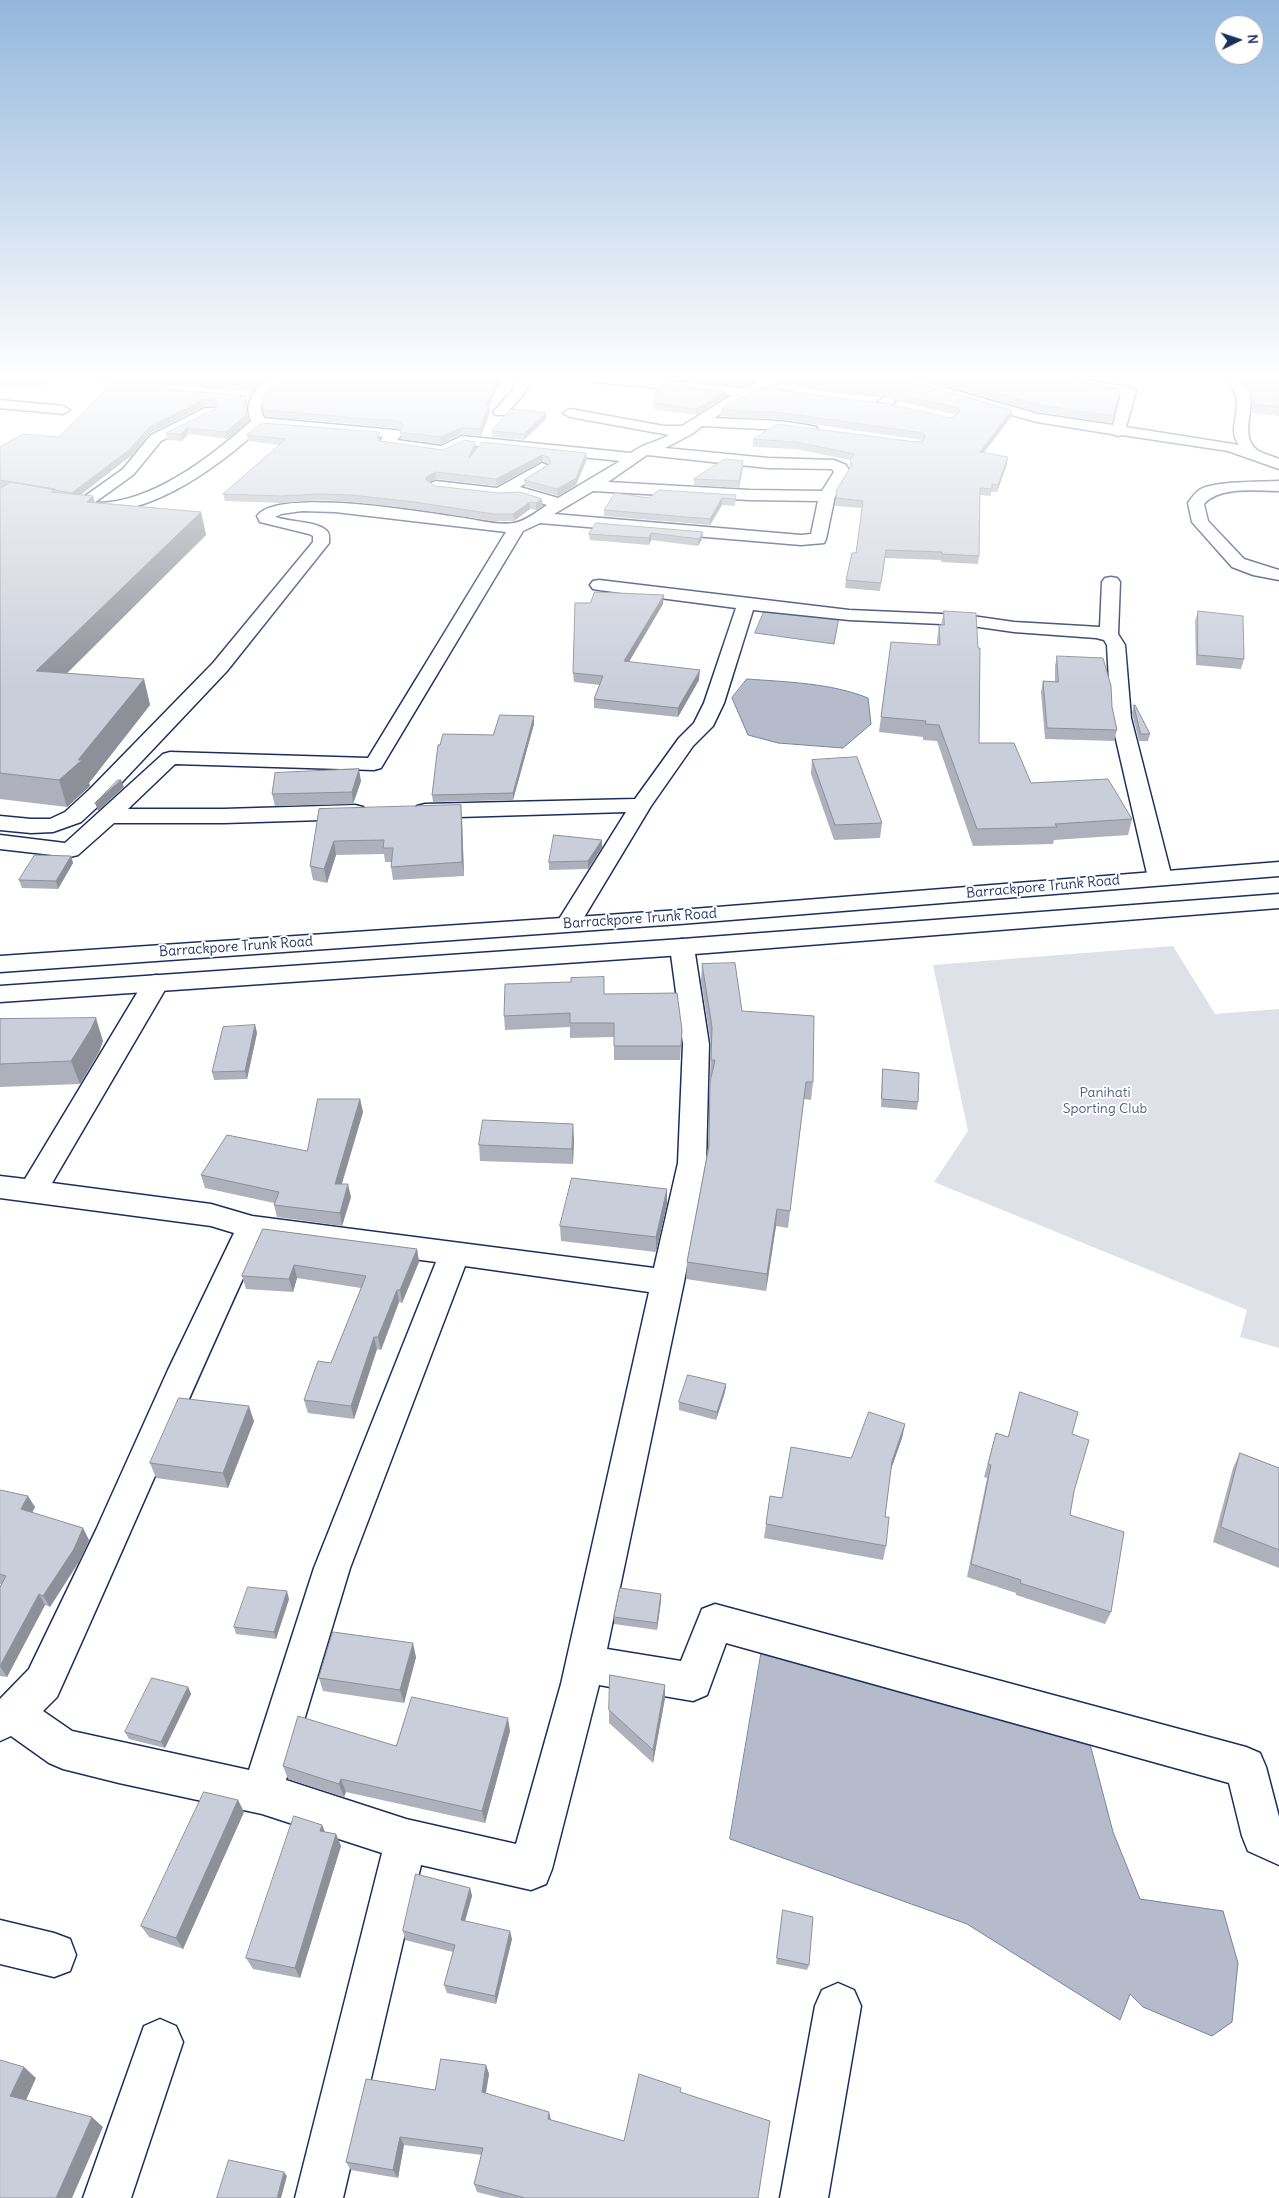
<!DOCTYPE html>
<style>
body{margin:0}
#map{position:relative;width:1279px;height:2198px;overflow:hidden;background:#fff;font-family:Delius,sans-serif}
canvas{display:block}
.north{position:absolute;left:1214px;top:15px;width:50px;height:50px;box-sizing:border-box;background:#fff;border:1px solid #a4acbf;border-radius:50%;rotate:86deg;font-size:14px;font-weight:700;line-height:20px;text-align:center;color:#1b2f5e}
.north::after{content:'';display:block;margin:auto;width:18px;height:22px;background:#1b2f5e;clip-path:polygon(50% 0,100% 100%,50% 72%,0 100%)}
</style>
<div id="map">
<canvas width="1279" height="2198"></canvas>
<div class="north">N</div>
</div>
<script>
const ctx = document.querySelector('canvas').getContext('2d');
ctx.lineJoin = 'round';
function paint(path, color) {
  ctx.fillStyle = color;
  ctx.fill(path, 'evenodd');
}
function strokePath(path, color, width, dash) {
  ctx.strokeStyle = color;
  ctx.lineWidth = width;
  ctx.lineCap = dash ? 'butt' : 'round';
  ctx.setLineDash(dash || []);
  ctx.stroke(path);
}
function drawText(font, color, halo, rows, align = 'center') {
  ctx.font = font + ' Delius,sans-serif';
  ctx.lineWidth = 4;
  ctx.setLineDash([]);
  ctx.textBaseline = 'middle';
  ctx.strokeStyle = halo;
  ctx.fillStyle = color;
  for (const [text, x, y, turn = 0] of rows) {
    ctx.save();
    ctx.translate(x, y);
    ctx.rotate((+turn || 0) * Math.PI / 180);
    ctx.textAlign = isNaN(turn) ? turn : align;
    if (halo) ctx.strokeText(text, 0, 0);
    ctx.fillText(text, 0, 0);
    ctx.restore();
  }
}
const green = new Path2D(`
 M1173 946 1215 1014 1279 1009V1348L1240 1337 1247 1310 934 1182 968 1131 933 965Z`);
const water = new Path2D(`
 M766 607 840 612 834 644 755 633Z
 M747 679C787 682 831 683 868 698L871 724 843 748 778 743 748 735 732 698Z
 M763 1643 1085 1725 1113 1832 1140 1899 1223 1911 1238 1963 1232 2022 1212 2036 1143 2007 1130 1994 1120 2020 967 1924 730 1839Z`);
const minor = new Path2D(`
 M271 378H289C278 391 253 394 264 418L395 430 400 431 402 434 397 440 441 446 462 436 631 453C642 444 657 442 669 435L570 417 563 413 570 409 664 426H682L732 395 595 382 588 378H639L744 388 767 378H785L783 381 751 395 714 418C748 420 783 419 816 427L818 430 816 433 811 434 783 430 702 426 692 434 665 448 768 458 834 460 846 465 850 472 835 496 826 539 824 543 801 545 540 523 523 531 381 768 374 770 175 764 128 809H224L355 805 363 807 366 812 363 817 355 819 224 823H114L78 855 70 857 0 849V835L65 843 163 754 170 752 368 758 506 532 335 512 302 511 281 514 275 517C289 522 317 521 327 531 330 534 329 539 329 543L227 671 106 799 81 822 53 832 31 833 0 830V816L31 819H50L65 812 90 789 213 663 313 542V536L309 534 260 522 257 516C277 487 423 512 457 517 475 519 497 526 514 523 526 521 538 511 547 505L521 497 500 498 436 491 431 489 428 486 431 483 436 481 497 488 542 463 547 465 550 468 547 471 520 487 558 498 620 461 465 445 444 455 381 446 379 443 383 437 262 427C216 469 140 526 73 509L71 506 123 469 151 435 205 408H215L217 411 215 414 161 441 133 475 94 503C151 504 211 457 251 421 243 402 255 388 271 378ZM647 455 768 468 832 469 834 472 822 491 749 490 608 482ZM593 491 749 500 818 501 811 534 801 535 554 514Z
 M517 378H531L524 394 505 415H495L493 412 513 390Z
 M889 378H920L918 380 1038 414 1113 425 1121 394 1051 382 1044 378H1076L1129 387 1136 391 1126 427 1239 445C1226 428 1244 408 1234 391 1232 386 1227 382 1224 378H1238C1241 382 1246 386 1248 390 1257 409 1238 434 1257 450 1263 454 1273 456 1279 459V469L1228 451 1122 435 1118 436 1112 434 1037 422 911 387 889 407H879L877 404 879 401 899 383 891 381Z
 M0 400 63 406 70 410 63 414 0 408Z
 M1279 481V491C1256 491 1220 486 1204 504L1208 521 1244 559 1279 570V580L1253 575 1232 567 1192 522 1188 503C1191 499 1196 491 1201 489 1216 481 1261 482 1279 481Z
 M1111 577 1117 578 1120 582 1118 634 1125 645 1131 718 1172 878 1168 883 1160 885 1152 883 1148 878 1111 718 1107 645 1104 640 1096 638 1014 632 965 625 849 620 753 610 724 703 713 726 693 746 651 806 577 929 568 931 559 929 556 924 626 812 425 818 417 816 414 811 417 806 425 804 635 799 679 738 694 723 704 703 736 608 599 590 593 589 590 585 593 581 599 580 849 610 965 615 1014 622 1100 627 1102 582 1105 578Z
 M682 939 691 942 694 947 709 1044 706 1163 684 1282 607 1649 681 1661 702 1609 715 1604 1246 1747 1260 1753 1266 1767 1279 1817V1865L1248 1851 1242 1836 1229 1783 726 1643 707 1695 693 1701 599 1685 552 1869 546 1884 531 1890 421 1865 343 2198H295L382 1853 262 1814 119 1783 63 1769 49 1763 11 1736 0 1741V1699L29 1669 96 1530 168 1370 234 1233 211 1226 0 1198V1176L25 1179 143 983 147 977 156 975 165 977 169 983 52 1183 211 1204 252 1216 654 1268 678 1163 683 1044 670 947 673 942ZM261 1239 436 1262 314 1568 249 1770 72 1731 43 1711 57 1697C126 1544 191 1391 261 1239ZM465 1266 649 1292 561 1684 516 1844 406 1819 286 1780 350 1568Z
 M0 1920 54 1933 70 1939 76 1955 70 1971 54 1977 0 1964Z
 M838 1983 854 1990 861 2006 828 2198H780L815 2006 822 1990Z
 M160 2019 176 2026 183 2042 131 2198H83L144 2026Z`);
const major = new Path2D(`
 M1279 862V876L680 924 0 972V956L680 910Z
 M1279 894V908L682 955 0 1002V986L682 939Z`);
const wall = new Path2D(`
 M0 378H268L252 392 165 385 164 386 168 389 247 403 246 411 249 421 227 439 188 434 182 441 167 440 166 433 215 409 216 407 215 406H204L150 433 132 455 80 495 93 496 95 502 201 512 206 535 67 673 144 679 150 705 89 783 90 786 67 807 0 799V489L3 488H0V447L59 437 113 383 47 380 41 387H0Z
 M283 378H501V379L489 405 490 412 481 436 461 434 441 444 401 439 400 432 401 430 395 428 265 416 262 403Z
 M662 378H762L744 386Z
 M779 378H899L1012 410 1011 417 984 452 1007 464 997 492H991V496L980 495 979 556 978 564 941 562V560L885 558 880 591 845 588 846 580 856 553 862 508 835 506 836 498 850 469V460L795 449 753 447V439L916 442 922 441V440L783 420 720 416 721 409 951 418 956 415 884 398 827 392 778 384Z
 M918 378H1061L1120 388 1112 423 1038 412Z
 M1240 378H1279V416L1252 413V397L1247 386Z
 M726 391V396L696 415 654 409V403Z
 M546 419 524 440 492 437V431Z
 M247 435 380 439 379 440 380 441 443 450 476 448 475 452 586 453 587 459 576 485 558 496 525 486 524 480 549 464 543 461 497 486 436 479 429 482 435 486 499 493 520 492 543 506 536 510 530 509 514 521H493L414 509 352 502 320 500 282 503 225 501 223 494 280 445 248 441Z
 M743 467 739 488 694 485V479Z
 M736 495 735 506 722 505 710 525 604 516V510L649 498Z
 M596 523 702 539 698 546 651 540 649 545 590 540 589 534Z
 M663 604 629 662 699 680 678 717 594 708V699L600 685 574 682 573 673Z
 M944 611 979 743 1031 783 1132 819 1128 835 1054 840 1053 844 973 846 937 741 923 740V737L879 732 891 642 937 645V640L939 625H941Z
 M1198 611 1244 659 1241 669 1196 665 1195 621Z
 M1057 656 1112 707 1117 730 1114 741 1045 739 1041 692 1043 681 1055 682V666Z
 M1134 705 1150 734 1148 741H1139L1132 713Z
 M534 724 513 800 433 802 432 795 493 735Z
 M812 760 882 823 880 838 834 840 811 774Z
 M361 781 353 804 275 806 272 794Z
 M319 809 462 818 464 876 393 880 391 867V862H385L384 854 336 855 327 883 313 880 310 866Z
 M602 840V847L588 869 549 870V862Z
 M71 856 73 863 58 889 22 888 19 880Z
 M702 964 742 1011 813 1082 811 1100 804 1099 788 1228 776 1226 766 1291 686 1279 687 1262 708 1148 711 1077H710L711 1044 701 981Z
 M604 994 682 1030 680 1060H614V1037L570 1038V1027L505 1030 504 1016Z
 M0 1019 103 1041 99 1052 80 1084 0 1087Z
 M255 1025 257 1033 247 1079 214 1080 212 1072Z
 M883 1069 918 1102 917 1110 881 1107 882 1077Z
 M360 1099 363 1112 342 1184 351 1197 342 1226 277 1217 274 1205V1203L205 1188 201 1175 307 1151Z
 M574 1139 573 1164 480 1161 479 1145Z
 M667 1189V1204L656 1252 561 1241 560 1226Z
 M263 1229 417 1249 419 1262 402 1303 399 1302 381 1350 377 1349 354 1419 308 1413 304 1400 331 1363 361 1288 297 1278 293 1292 246 1289 242 1276Z
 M726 1384 725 1392 716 1420 679 1410V1402Z
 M1020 1392 1072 1434 1074 1491 1070 1515 1111 1612 1105 1624 1016 1595V1593L967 1577 987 1478 984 1477 996 1433 1008 1437Z
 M254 1421 228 1488 156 1478 150 1463Z
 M905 1424 902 1438 891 1469 885 1517 886 1546 883 1560 764 1538 770 1496 782 1498 851 1458Z
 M1240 1453 1279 1468V1568L1213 1542 1233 1468Z
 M0 1490 35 1507 32 1513 83 1528 89 1540 80 1560 50 1607 45 1605 7 1677 0 1676V1587L1 1584H0Z
 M661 1594V1601L657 1630 614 1624V1617Z
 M289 1599 276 1639 236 1634 234 1627Z
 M416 1657 404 1703 323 1691 319 1678Z
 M665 1685V1698L653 1763 609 1723V1710Z
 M188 1687 191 1694 165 1748 129 1739 125 1732Z
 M510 1731 485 1823 346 1792 344 1797 288 1779 283 1766 396 1746Z
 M238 1800 244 1812 183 1949 149 1937 141 1926Z
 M322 1825 325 1832 336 1834 341 1846 300 1978 253 1969 246 1958Z
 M470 1888 472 1896 465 1921 512 1939 496 2004 447 1993 444 1985 453 1952 405 1940 403 1931Z
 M783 1910 809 1965 807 1970 776 1964Z
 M486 2065 489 2074 486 2094 551 2120 624 2141 681 2093 758 2198H501L477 2192 474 2184 482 2155 404 2145 398 2178 351 2170 346 2162 435 2090Z`);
const shadedWall = new Path2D(`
 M41 378H46L47 380 41 387 40 380Z
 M260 378H268L252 392 251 386Z
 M498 378H501V379L487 412 486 405Z
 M747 378H762L744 386V379Z
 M163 379 165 385 161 390 160 384Z
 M726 391V396L696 415V409Z
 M246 396 247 403 246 415 245 408Z
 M203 400 204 406 150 433 132 455 74 500 72 493 149 427Z
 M489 405 490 412 481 436 480 429Z
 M1012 410 1011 417 979 459 980 452Z
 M546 413V419L524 440V434Z
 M247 414 249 421 227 439 226 432Z
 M187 428 188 434 182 441 181 434Z
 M461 428V434L441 444 440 437Z
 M379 432 380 439 377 444V438Z
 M475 442 476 448 469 465V458Z
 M586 453 587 459 576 485 558 496 557 489Z
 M542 455 543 461 497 486 496 479Z
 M1008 457 1007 464 997 492 998 485Z
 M743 461V467L739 488V481Z
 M436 472V479L430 482 426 486 425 479 429 475Z
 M93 496 99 519 87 502Z
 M722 498V505L710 525V519Z
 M542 499 543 506 536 510V503Z
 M530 502V509L514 521 513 514Z
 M201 512 206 535 44 696 36 671Z
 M703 532 702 539 698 546 699 539Z
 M651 533V540L649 545V538Z
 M664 595 663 604 624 670V661Z
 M700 670 699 680 678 717V708Z
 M144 679 150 705 89 783 90 786 67 807 59 780 78 760Z
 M534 716V724L513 800V793Z
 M359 769 361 781 353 804 352 792Z
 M121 780 124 787 98 811 95 803Z
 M461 805 462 818 464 876 462 862Z
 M602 840V847L588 869V861Z
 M334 841 336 855 327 883 324 869Z
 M71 856 73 863 58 889 56 881Z
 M96 1018 103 1041 99 1052 80 1084 71 1061Z
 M255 1025 257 1033 247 1079 245 1071Z
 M360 1099 363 1112 338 1196 335 1184Z
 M573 1124 574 1139 573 1164 572 1149Z
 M348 1184 351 1197 342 1226 340 1213Z
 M667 1189V1204L656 1252V1237Z
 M777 1209 776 1226 766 1291 767 1274Z
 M417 1249 419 1262 402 1303 400 1290Z
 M294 1265 297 1278 293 1292 289 1279Z
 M397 1290 399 1302 381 1350 378 1337Z
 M374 1337 377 1349 354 1419 351 1406Z
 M726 1384 725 1392 716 1420 717 1412Z
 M249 1406 254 1421 228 1488 223 1473Z
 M905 1424 902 1438 889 1475 892 1461Z
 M28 1496 35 1507 27 1521 21 1509Z
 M83 1528 89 1540 80 1560 50 1607 43 1596Z
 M287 1591 289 1599 276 1639 274 1632Z
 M39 1594 45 1605 7 1677 0 1666Z
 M661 1594V1601L657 1630V1623Z
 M413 1643 416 1657 404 1703 400 1690Z
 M665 1685V1698L653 1763V1750Z
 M188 1687 191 1694 165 1748 161 1742Z
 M508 1718 510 1731 485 1823 482 1811Z
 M341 1779 346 1792 344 1797 339 1784Z
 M238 1800 244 1812 183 1949 176 1938Z
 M322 1825 327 1837 320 1831Z
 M336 1834 341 1846 300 1978 295 1968Z
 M470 1888 472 1896 463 1928 461 1920Z
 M510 1931 512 1939 496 2004 495 1996Z
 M486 2065 489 2074 484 2101 482 2092Z
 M24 2067 36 2078 23 2107 10 2096Z
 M549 2112 551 2120 548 2119Z
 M92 2117 103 2127 72 2198H56Z
 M400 2137 404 2145 398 2178 393 2170Z
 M284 2172 287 2176 281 2198H277Z`);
const building = new Path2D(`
 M0 378H41L40 380 0 381Z
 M117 378H260L251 386 163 379 160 384 168 389 246 396 245 408 247 414 226 432 187 428 181 434 166 433 215 409 217 405 214 400H203L149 427 130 449 72 493 0 480V447L23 434 59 437Z
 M283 378H498L486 405H489L480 429 461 428 440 437 400 432 403 426 400 422 395 421 264 410 262 403 265 393Z
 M785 378H899L1012 410 980 452 1008 457 998 485 992 484V489L980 488 979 556 942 554V552L886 550 881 583 846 580 852 553H856L863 501 836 498 837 489 852 465 850 460 855 454 796 442 753 439 777 424 916 442 923 441 925 436 923 433 784 413 721 409 761 386 827 397 884 403 951 418 960 412 958 408 885 391 828 385Z
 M943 378H1061L1120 388 1113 416 1040 405Z
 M1250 378H1279V407L1254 404 1255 388Z
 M659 384 726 391 696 409 654 403Z
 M511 409 546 413 524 434 492 431Z
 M262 423 379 432 377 438 380 441 443 450 465 440 475 442 469 458 482 442 586 453 576 478 557 489 524 480 551 463 548 457 542 455 496 479 436 472 429 475 425 479 435 486 499 493 520 492 542 499 536 503 530 502 513 514H493L414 502 351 495 319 494 281 496 223 494 286 439 247 435Z
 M725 459 743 461 739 481 694 479Z
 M11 482 55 489 51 492 93 496 87 502 201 512 36 671 144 679 78 760H82L59 780 0 773V489Z
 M659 490 736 495 735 499 722 498 710 519 604 510 615 493 649 498Z
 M596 523 703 532 699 539 651 533 649 538 589 534Z
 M595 592 664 595 624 661 700 670 678 708 594 699 603 676 573 673 575 603H590Z
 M944 611 976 613 978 648H980L979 743H1014L1031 783 1108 779 1132 819 1055 824 1057 827 977 829 939 725 925 724 926 721 881 717 891 642 940 645 939 625H944Z
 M1198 611 1243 616 1244 659 1198 655Z
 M1057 656 1103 658 1111 686 1112 707 1117 730 1047 728 1043 681 1058 682Z
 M1134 705H1135L1150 734H1141Z
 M500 715 534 716 513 793 432 795 438 745H440L443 734 493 735Z
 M857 757 882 823 835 825 812 760Z
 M359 769 352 792 272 794 275 773Z
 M118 780H121L95 803Z
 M461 805 462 862 391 867 393 848H383L384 840 334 841 324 869 310 866 319 809Z
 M554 835 602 840 588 861 549 862Z
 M35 855 71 856 56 881 19 880Z
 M735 963 742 1011 814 1016 813 1082H806L790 1211 777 1209 767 1274 687 1262 709 1146 710 1082 715 1060H711L712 1027 702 964Z
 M604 977V994L677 993 682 1030 681 1046H614V1023H570V1013L504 1016 505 984 571 982V978Z
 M96 1018 91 1029 71 1061 0 1064V1019Z
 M255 1025 245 1071 212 1072 223 1027Z
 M883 1069 919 1073 918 1102 882 1099Z
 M318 1099H360L335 1184H348L340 1213 274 1205 279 1192 201 1175 227 1135 307 1151Z
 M483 1120 573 1124 572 1149 479 1145Z
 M572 1178 667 1189 656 1237 560 1226Z
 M263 1229 417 1249 400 1290H397L378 1337H374L351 1406 304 1400 318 1361 331 1363 366 1276 294 1265 289 1279 242 1276Z
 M688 1375 726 1384 717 1412 679 1402Z
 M1020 1392 1078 1412 1072 1434 1089 1440 1074 1491 1070 1515 1124 1532 1111 1612 1020 1583 1021 1580 971 1564 991 1465 988 1464 996 1433 1008 1437Z
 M179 1398 249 1406 223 1473 150 1463Z
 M869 1412 905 1424 892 1461 885 1517H889L886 1546 766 1524 770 1496 782 1498 791 1447 851 1458Z
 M1240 1453 1279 1468V1550L1221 1527Z
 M0 1490 28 1496 21 1509 83 1528 74 1549 43 1596 39 1594 0 1666V1587L6 1576 0 1574Z
 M248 1587 287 1591 274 1632 234 1627Z
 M620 1588 661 1594 657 1623 614 1617Z
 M333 1632 413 1643 400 1690 319 1678Z
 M610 1675 665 1685 653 1750 609 1710Z
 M152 1678 188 1687 161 1742 125 1732Z
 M412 1697 508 1718 482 1811 341 1779 339 1784 283 1766 298 1716 396 1746Z
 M204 1792 238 1800 176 1938 141 1926Z
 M294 1816 322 1825 320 1831 336 1834 295 1968 246 1958Z
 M416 1874 470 1888 461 1920 510 1931 495 1996 444 1985 455 1945 403 1931Z
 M783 1910 813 1917 809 1965 777 1958Z
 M441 2059 486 2065 482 2092 549 2112 548 2119 624 2141 639 2074 681 2088 680 2092 770 2121 758 2198H525L474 2184 483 2148 400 2137 393 2170 346 2162 366 2079 435 2090Z
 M0 2060 24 2067 10 2096 92 2117 56 2198H0Z
 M229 2160 284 2172 277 2198H217Z`);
const streetNames = [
 ["Barrackpore Trunk Road",1043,887,-5],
 ["Barrackpore Trunk Road",640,919,-4],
 ["Barrackpore Trunk Road",236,947,-4]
];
const parkNames = [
 ["Panihati",1105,1093],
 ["Sporting Club",1105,1109]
];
paint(green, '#dee1e7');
paint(water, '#b5bbca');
strokePath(water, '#77839f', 1);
strokePath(minor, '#1b2f5e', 3);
strokePath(major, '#1b2f5e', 3);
paint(minor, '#fff');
paint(major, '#fff');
paint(wall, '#aeb1bb');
paint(shadedWall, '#8d9099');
paint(building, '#caceda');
strokePath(building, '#8d9099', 1);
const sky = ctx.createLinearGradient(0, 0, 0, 686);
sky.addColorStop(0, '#93b7dc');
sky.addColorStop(0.55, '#fff');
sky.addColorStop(1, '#ffffff00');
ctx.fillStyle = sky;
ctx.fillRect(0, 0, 1279, 686);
drawText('14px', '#1b2f5e', '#fff', streetNames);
drawText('14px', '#4c5c80', '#fff', parkNames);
</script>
